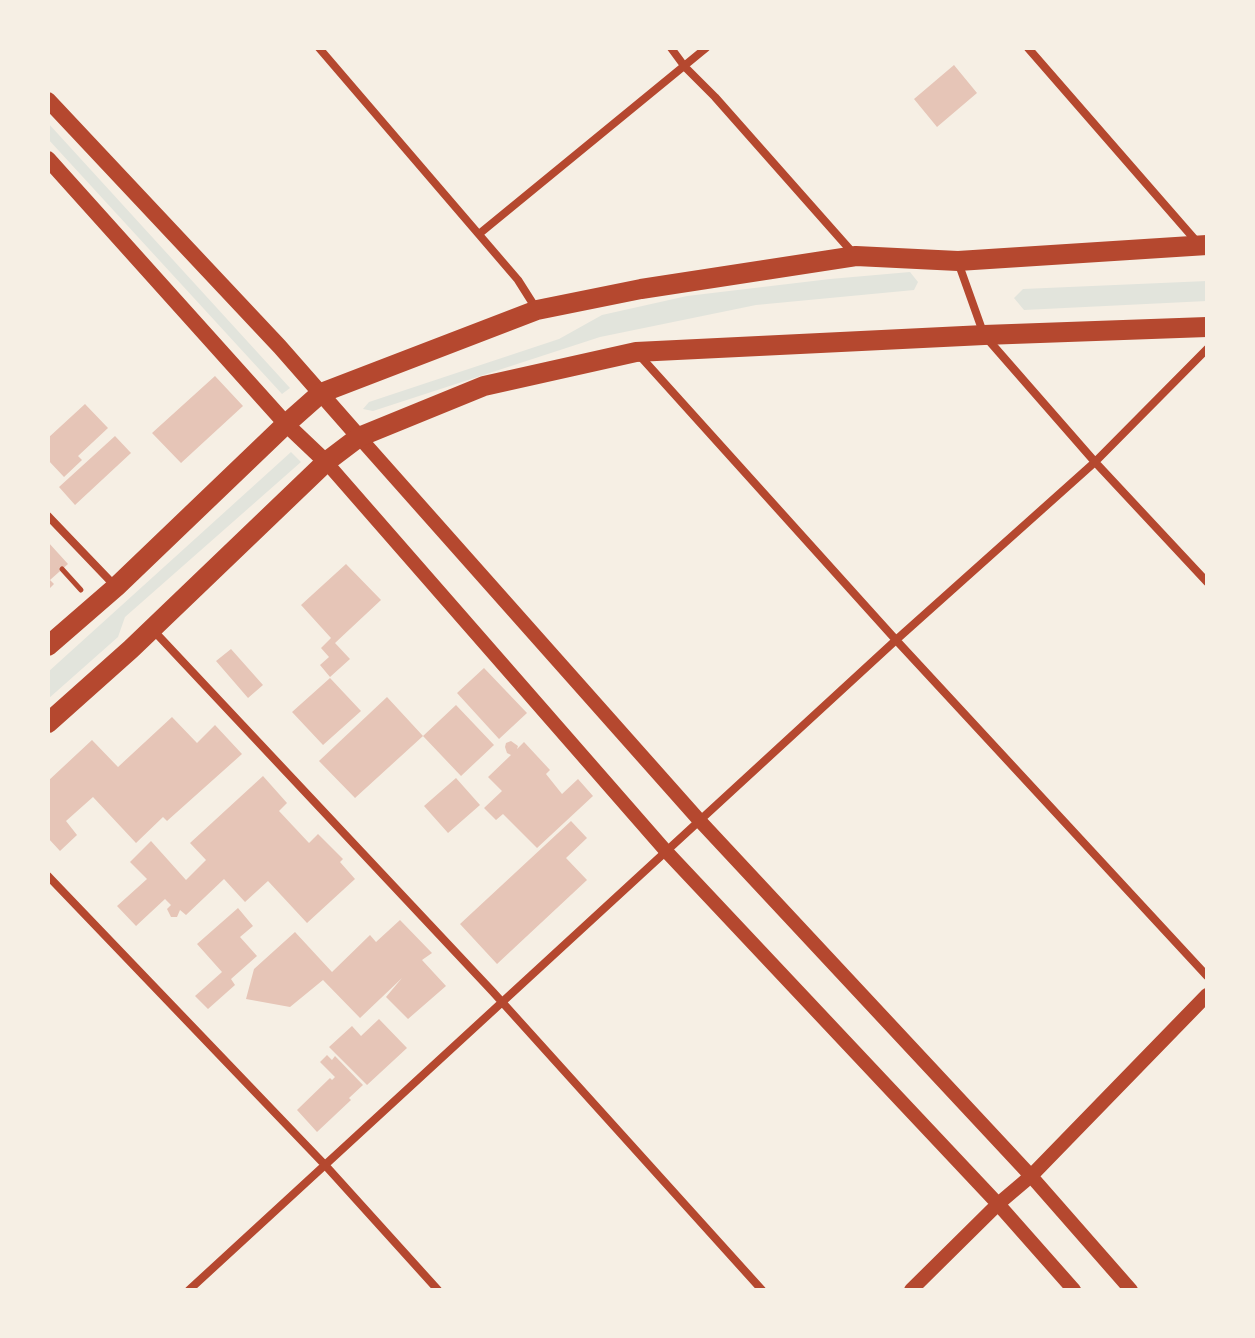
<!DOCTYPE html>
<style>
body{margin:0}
#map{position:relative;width:1255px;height:1338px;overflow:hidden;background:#f6efe4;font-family:"Asap Condensed",sans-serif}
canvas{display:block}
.frame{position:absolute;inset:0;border:50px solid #f6efe4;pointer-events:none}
</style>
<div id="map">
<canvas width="1255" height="1338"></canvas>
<div class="frame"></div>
</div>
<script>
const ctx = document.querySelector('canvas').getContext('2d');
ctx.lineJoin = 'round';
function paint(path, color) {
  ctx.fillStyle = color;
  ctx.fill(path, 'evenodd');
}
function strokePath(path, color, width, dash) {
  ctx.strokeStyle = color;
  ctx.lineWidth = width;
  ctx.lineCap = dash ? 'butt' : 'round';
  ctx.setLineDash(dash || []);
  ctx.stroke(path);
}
const green = new Path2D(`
 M48 123 290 388 282 394 48 139Z
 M910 272 918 282 914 290 756 305 600 337 373 411 363 409 369 402 559 339 602 315 687 296 830 279Z
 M1207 281V301L1024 310 1014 298 1023 289Z
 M291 452 301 462 125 617 118 637 48 699V672Z`);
const building = new Path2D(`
 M954 65 977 93 937 127 914 99Z
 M215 376 243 406 181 463 152 433Z
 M85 404 108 428 78 456 82 460 64 477 48 460V438Z
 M115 436 131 453 75 505 59 487Z
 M48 542 68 564 50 580 54 584 48 590Z
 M346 564 381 600 335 643 350 659 330 677 320 665 329 657 321 648 331 638 301 605Z
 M231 649 263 685 248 698 216 661Z
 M484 668 527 713 499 739 457 693Z
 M330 678 361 711 323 745 292 712Z
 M387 697 423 736 355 798 319 761Z
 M456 705 494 745 461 776 423 736Z
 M172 717 197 743 215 725 242 754 167 821 163 817 136 843 93 797 66 821 77 835 60 851 48 838V781L92 740 118 767Z
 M511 741 518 746 517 749 524 742 550 770 546 774 562 794 578 779 593 796 537 848 503 814 496 820 484 808 502 791 488 777 511 755 507 753 505 747 506 743Z
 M263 776 287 803 279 811 309 843 318 834 343 859 340 862 355 879 307 923 268 881 245 902 224 879 186 915 180 910 177 917H171L167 909 171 905 165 899 136 926 117 906 147 879 130 862 151 841 186 880 206 860 190 843Z
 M456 778 480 805 448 833 424 806Z
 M571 821 587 838 566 858 587 880 497 964 460 924Z
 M238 908 253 926 240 937 257 956 231 979 235 985 208 1009 195 996 222 972 197 944Z
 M400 920 432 953 422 960 446 986 408 1019 386 997 402 978 360 1018 323 980 290 1007 246 999 254 969 295 932 332 972 370 935 376 942Z
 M379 1019 407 1048 367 1085 329 1047 352 1026 361 1036Z
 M327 1055 332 1060 335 1056 363 1085 349 1098 351 1100 317 1132 297 1110 330 1078 332 1080 335 1077 320 1062Z`);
const path = new Path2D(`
 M62 569 81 590`);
const minor = new Path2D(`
 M319 48 518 280 537 310
 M671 48 685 67 715 97 853 253
 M1028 48 1197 242
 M479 234 706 48
 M958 262 984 335 1095 462 1207 582
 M640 356 896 640 1207 976
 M48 516 116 587
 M153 630 493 992 762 1290
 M48 876 325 1165 438 1290
 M189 1290 896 640 1095 462 1207 349`);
const tertiary = new Path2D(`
 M359 437 699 820 1031 1176 1131 1290
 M326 462 665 850 998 1204 1074 1290
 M911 1290 998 1204 1031 1176 1207 995`);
const secondary = new Path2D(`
 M48 100 280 347 359 437
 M48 159 286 424 326 462`);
const primary = new Path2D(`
 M48 646 116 587 286 424 321 393 537 310 641 289 856 256 958 261 1207 245
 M48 723 131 649 326 462 359 437 484 386 636 352 984 335 1207 327`);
paint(green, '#e2e4dc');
paint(building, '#e6c5b7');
strokePath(path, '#b5482f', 5);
strokePath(minor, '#b5482f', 8);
strokePath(tertiary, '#b5482f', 14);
strokePath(secondary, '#b5482f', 16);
strokePath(primary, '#b5482f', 20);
</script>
